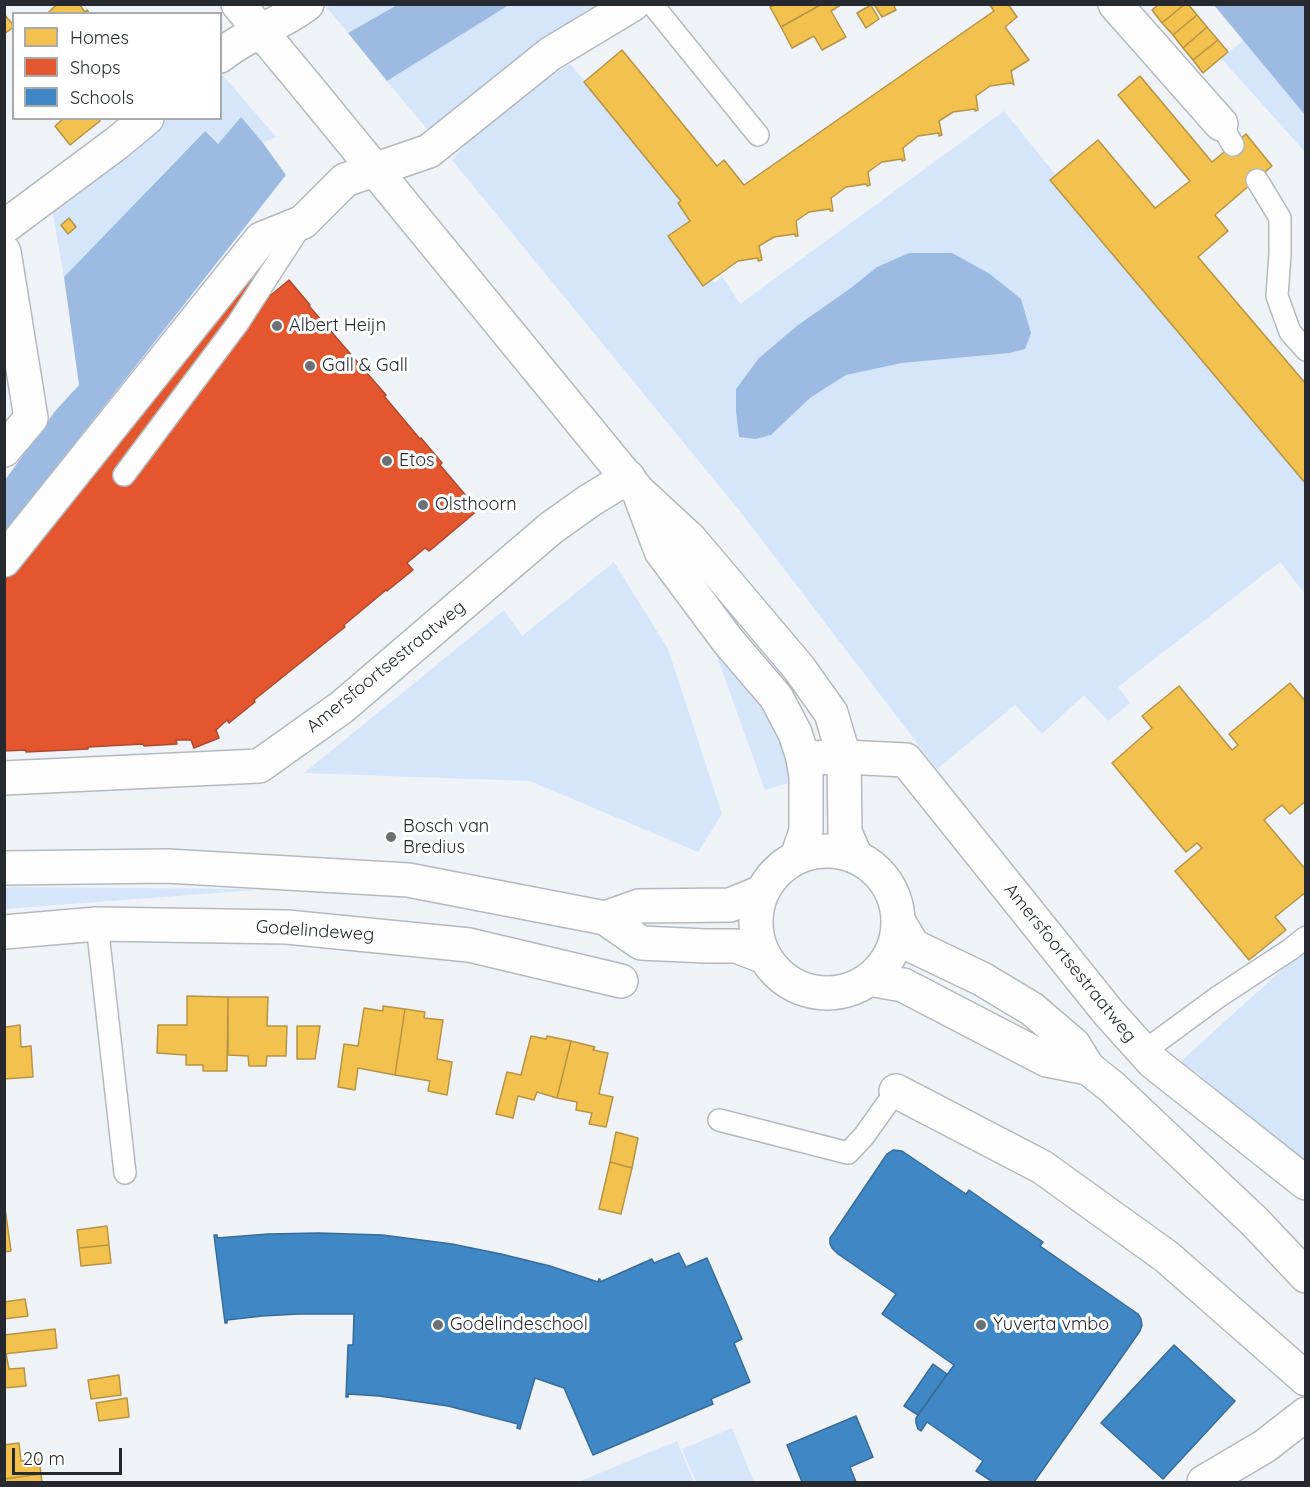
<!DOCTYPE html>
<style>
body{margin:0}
#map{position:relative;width:1310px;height:1487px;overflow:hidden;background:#eff3f8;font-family:Quicksand,sans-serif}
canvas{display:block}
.frame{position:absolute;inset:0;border:6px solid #262a30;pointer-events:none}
.legend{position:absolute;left:12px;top:12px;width:210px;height:108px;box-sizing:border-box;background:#fff;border:2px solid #a8aaac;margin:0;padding:8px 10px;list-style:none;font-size:18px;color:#262a30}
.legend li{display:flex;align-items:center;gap:12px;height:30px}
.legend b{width:30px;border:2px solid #a8aaac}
.scale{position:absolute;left:12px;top:1448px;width:110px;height:27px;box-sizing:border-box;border:3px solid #262a30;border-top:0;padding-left:8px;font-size:18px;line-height:21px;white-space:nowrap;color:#262a30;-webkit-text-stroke:4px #fff;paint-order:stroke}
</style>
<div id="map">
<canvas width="1310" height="1487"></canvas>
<div class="frame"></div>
<ul class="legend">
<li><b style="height:16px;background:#f2c14e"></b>Homes</li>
<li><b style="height:16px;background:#e4572e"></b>Shops</li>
<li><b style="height:16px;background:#3f88c5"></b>Schools</li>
</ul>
<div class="scale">20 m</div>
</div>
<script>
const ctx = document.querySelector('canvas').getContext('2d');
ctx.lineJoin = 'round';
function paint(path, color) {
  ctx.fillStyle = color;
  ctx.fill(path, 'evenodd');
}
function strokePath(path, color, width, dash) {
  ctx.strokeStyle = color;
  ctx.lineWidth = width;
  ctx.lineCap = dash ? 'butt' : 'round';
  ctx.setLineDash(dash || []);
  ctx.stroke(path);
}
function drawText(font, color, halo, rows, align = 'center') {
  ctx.font = font + ' Quicksand,sans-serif';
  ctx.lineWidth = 6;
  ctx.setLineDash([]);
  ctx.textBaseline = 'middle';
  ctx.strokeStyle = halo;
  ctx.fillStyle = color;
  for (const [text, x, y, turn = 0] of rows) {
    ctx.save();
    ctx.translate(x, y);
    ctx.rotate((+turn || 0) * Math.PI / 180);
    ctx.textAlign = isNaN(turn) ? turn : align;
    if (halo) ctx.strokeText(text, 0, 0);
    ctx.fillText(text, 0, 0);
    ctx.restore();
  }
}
const green = new Path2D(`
 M332 4 397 5 348 33 327 8Z
 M509 5H595C535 43 480 82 432 135L387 81Z
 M1244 40 1305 115V152L1221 58Z
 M570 64 705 218 676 243 715 283 722 276 740 304 1004 111 1059 179 1305 473V594L1280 562 1118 687 1130 703 1108 721 1084 695 1042 734 1015 705 937 769 739 510 452 160 475 134 512 100ZM952 253 1025 349 1010 353 902 363 846 375 810 398 771 435 739 437 736 412V389L798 325 848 290 877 267Z
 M221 73 276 137 263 143 241 118 218 144 204 131 64 277 51 203 150 119 220 118Z
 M614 562 668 649 722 814 698 852 530 781 304 773 504 610 522 636Z
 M712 643 783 735 795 781 765 790Z
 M14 887 246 889 256 890 5 909V888Z
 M1305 949V1164L1250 1121 1200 1075 1180 1062Z
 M732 1428 754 1482H696L682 1449Z
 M677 1441 694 1482H578Z`);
const water = new Path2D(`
 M397 5V4L509 5 387 81 348 33Z
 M1214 5H1305V115Z
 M241 117 263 143 286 175 5 532V480L56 410 79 385 64 277 205 131 218 144Z
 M909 253H952L990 274 1021 299 1031 333 1025 349 1010 353 902 363 846 375 810 398 771 435 756 439 739 437 736 412V389L759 358 798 325 848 290 877 267Z`);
const homes = new Path2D(`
 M57 4H79L85 12 87 10 90 14H47Z
 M775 4H822L781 27 770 7Z
 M822 4H842L831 11 846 37 822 50 814 36 792 48 781 27Z
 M874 4H893L896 10 882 17Z
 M989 4H1008L1017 17 1005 27 1029 60 1011 71 1014 85 1011 83 990 86 976 96 978 110 975 111V109L953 112 939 121 942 135 939 136V133L918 136 903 148 905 160 902 161V159L882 162 868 172 870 185 867 186 866 184 846 187 831 198 833 211H830V209L809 212 796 221 798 236H795V234L774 237 759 246 762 260 758 261V258L738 261 703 286 668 236 690 221 678 203 681 201 584 82 622 50 717 166 724 160 744 185 994 11Z
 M1159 4H1185L1162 23 1152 10Z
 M1185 4H1188L1197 15 1173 35 1162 23Z
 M871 5 879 19 866 28 857 13Z
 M4 14 14 26V27L4 34Z
 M1197 15 1207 27 1183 48 1173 35Z
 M1207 27 1218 40 1193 60 1183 48Z
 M1218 40 1228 52 1203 73 1193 60Z
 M1140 76 1212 162 1246 134 1272 166 1215 215 1228 231 1198 257 1306 384V484L1050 180 1098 140 1155 208 1190 181 1118 95Z
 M64 118H98L100 121 70 145 55 126Z
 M69 218 76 227 68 234 61 225Z
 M1290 683 1306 702V801L1290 814 1282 805 1264 820 1306 870V892L1275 917 1286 930 1249 960 1175 871 1202 848 1197 843 1186 852 1112 763 1152 728 1142 716 1179 686 1232 750 1238 745 1229 734Z
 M187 996 228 997 227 1071H203V1065H186V1055L157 1053 158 1025H187Z
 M228 997H268L267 1026H287L286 1056H267L266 1066H249L248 1056 228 1055Z
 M383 1006 405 1009 395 1075 358 1068 355 1090 338 1087 344 1044 358 1046 364 1008 383 1011Z
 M405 1009 425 1012 424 1018 443 1020 437 1059 452 1062 447 1095 428 1091 430 1081 395 1075Z
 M4 1024 6 1027 20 1025 21 1047 31 1046 33 1077 4 1079Z
 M297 1026H320L315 1059H297Z
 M531 1036 546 1039 547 1036 571 1041 557 1098 537 1092 534 1100 518 1096 513 1118 496 1114 507 1072 521 1075Z
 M571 1041 595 1047 593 1050 608 1053 599 1094 613 1097 606 1127 589 1124 592 1113 576 1110 577 1102 557 1098Z
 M616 1132 638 1138 632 1168 610 1162Z
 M610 1162 632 1168 621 1214 599 1209Z
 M4 1201 11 1251 4 1252Z
 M107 1226 109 1245 79 1248 77 1230Z
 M109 1245 111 1263 81 1266 79 1248Z
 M25 1299 28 1316 4 1319V1302Z
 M55 1329 57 1348 4 1354V1335Z
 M4 1354H6L9 1369 24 1368 26 1386 4 1388Z
 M119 1375 121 1395 91 1399 88 1380Z
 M127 1398 129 1417 99 1421 96 1403Z
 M19 1443 21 1461 39 1459 41 1474 4 1479V1445Z
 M41 1474 42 1482H4V1479Z`);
const shops = new Path2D(`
 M243 274 271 295 289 280 310 305 309 306 386 395 384 396 420 439 421 438 442 463 440 465 478 510 433 548 429 551 425 548 407 563 413 570 387 591 386 590 344 625 345 627 254 700 255 702 229 723 227 720 216 730 219 738 194 748 191 740H176L177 744 144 746 143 744 88 747V749L26 752V750L4 751V582Z`);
const schools = new Path2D(`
 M893 1150 902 1151 966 1194 969 1190 1043 1242 1040 1246 1138 1314 1141 1319 1142 1325 1140 1331 1034 1482H993L976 1471 983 1461 927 1422 921 1431 918 1429 916 1423V1418L954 1365 882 1314 896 1294 838 1254 832 1248 830 1244V1238L833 1234 887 1154Z
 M319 1233 382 1235 452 1244 501 1254 550 1266 598 1282 599 1279H600V1282L652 1259 654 1263 679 1253 686 1267 707 1258 742 1339 734 1343 750 1382 711 1399 713 1404 593 1455 564 1388 535 1378 520 1429 517 1428 518 1424 448 1406 379 1396 348 1394V1397H346L348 1345H353L354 1314H298L262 1316 227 1320V1323H225L214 1235H217V1238L268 1234Z
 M1174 1345 1235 1401 1163 1479 1101 1423Z
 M933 1364 947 1374 918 1415 904 1406Z
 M856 1416 873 1457 850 1467 856 1482H802L787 1445Z`);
const service = new Path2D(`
 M652 4 758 135
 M1221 124 1233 145
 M1257 180 1280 218V254L1277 296 1290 332 1306 350
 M124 475 238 323 302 224
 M97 924 125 1173
 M1143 1052 1218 997 1291 949 1306 937
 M719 1120 848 1153 864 1136 896 1091`);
const minor = new Path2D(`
 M1115 4 1221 124
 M220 56C246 34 280 25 307 4
 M4 227 117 143 147 118
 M4 252 31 418 4 450
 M4 560 261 239 303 222 345 180 429 151 550 54 633 4
 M803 758 844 757 906 760 1108 1012 1153 1062 1306 1183
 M4 778 259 766 342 707 551 528 589 501 628 477
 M4 932 97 924 287 927 469 945 621 981
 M896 1091 1042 1167 1167 1257 1306 1379
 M1204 1482 1265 1446 1306 1414`);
const tertiary = new Path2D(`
 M238 4 303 82 638 491 690 539 799 668 831 713 844 757 845 832 855 855
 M641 498 661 551 728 641 776 697 795 733 803 758 806 777V831L797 857`);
const secondary = new Path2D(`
 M756 922a71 71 0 1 1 142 0a71 71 0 1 1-142 0Z
 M4 868 167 866 408 880 605 918 641 943 706 946H736L765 957
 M605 918 639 906 730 905 762 892
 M899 922 913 946 982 979 1032 1009 1074 1045 1088 1068 1112 1087 1255 1222 1306 1276
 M869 979 903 985 1047 1060 1088 1068`);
const markers = [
 [277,326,6,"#6c7076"],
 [310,366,6,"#6c7076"],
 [387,461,6,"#6c7076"],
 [423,505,6,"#6c7076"],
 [391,837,6,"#6c7076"],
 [438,1325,6,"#6c7076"],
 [981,1325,6,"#6c7076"]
];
const poiNames = [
 ["Albert Heijn",289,326],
 ["Gall & Gall",322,366],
 ["Etos",399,461],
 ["Olsthoorn",435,505],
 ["Bosch van",403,827],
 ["Bredius",403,848],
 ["Godelindeschool",450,1325],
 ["Yuverta vmbo",993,1325]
];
const streetNames = [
 ["Amersfoortsestraatweg",386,667,-39],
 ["Godelindeweg",315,931,4],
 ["Amersfoortsestraatweg",1070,963,51]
];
paint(green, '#d5e5fa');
paint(water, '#9dbbe2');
paint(homes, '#f2c14e');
strokePath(homes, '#b59445', 1.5);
paint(shops, '#e4572e');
strokePath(shops, '#ab4a2f', 1.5);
paint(schools, '#3f88c5');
strokePath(schools, '#386c98', 1.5);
strokePath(service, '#b5b9be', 24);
strokePath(minor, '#b5b9be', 36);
strokePath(tertiary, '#b5b9be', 36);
strokePath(secondary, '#b5b9be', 36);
strokePath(service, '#fdfdfe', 21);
strokePath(minor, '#fdfdfe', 33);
strokePath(tertiary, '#fdfdfe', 33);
strokePath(secondary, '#fdfdfe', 33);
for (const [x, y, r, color] of markers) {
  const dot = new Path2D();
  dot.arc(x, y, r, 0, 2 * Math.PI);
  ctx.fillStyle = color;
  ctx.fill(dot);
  strokePath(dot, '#fff', 2);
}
drawText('18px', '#262a30', '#fff', poiNames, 'left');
drawText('18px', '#262a30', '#fff', streetNames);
</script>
